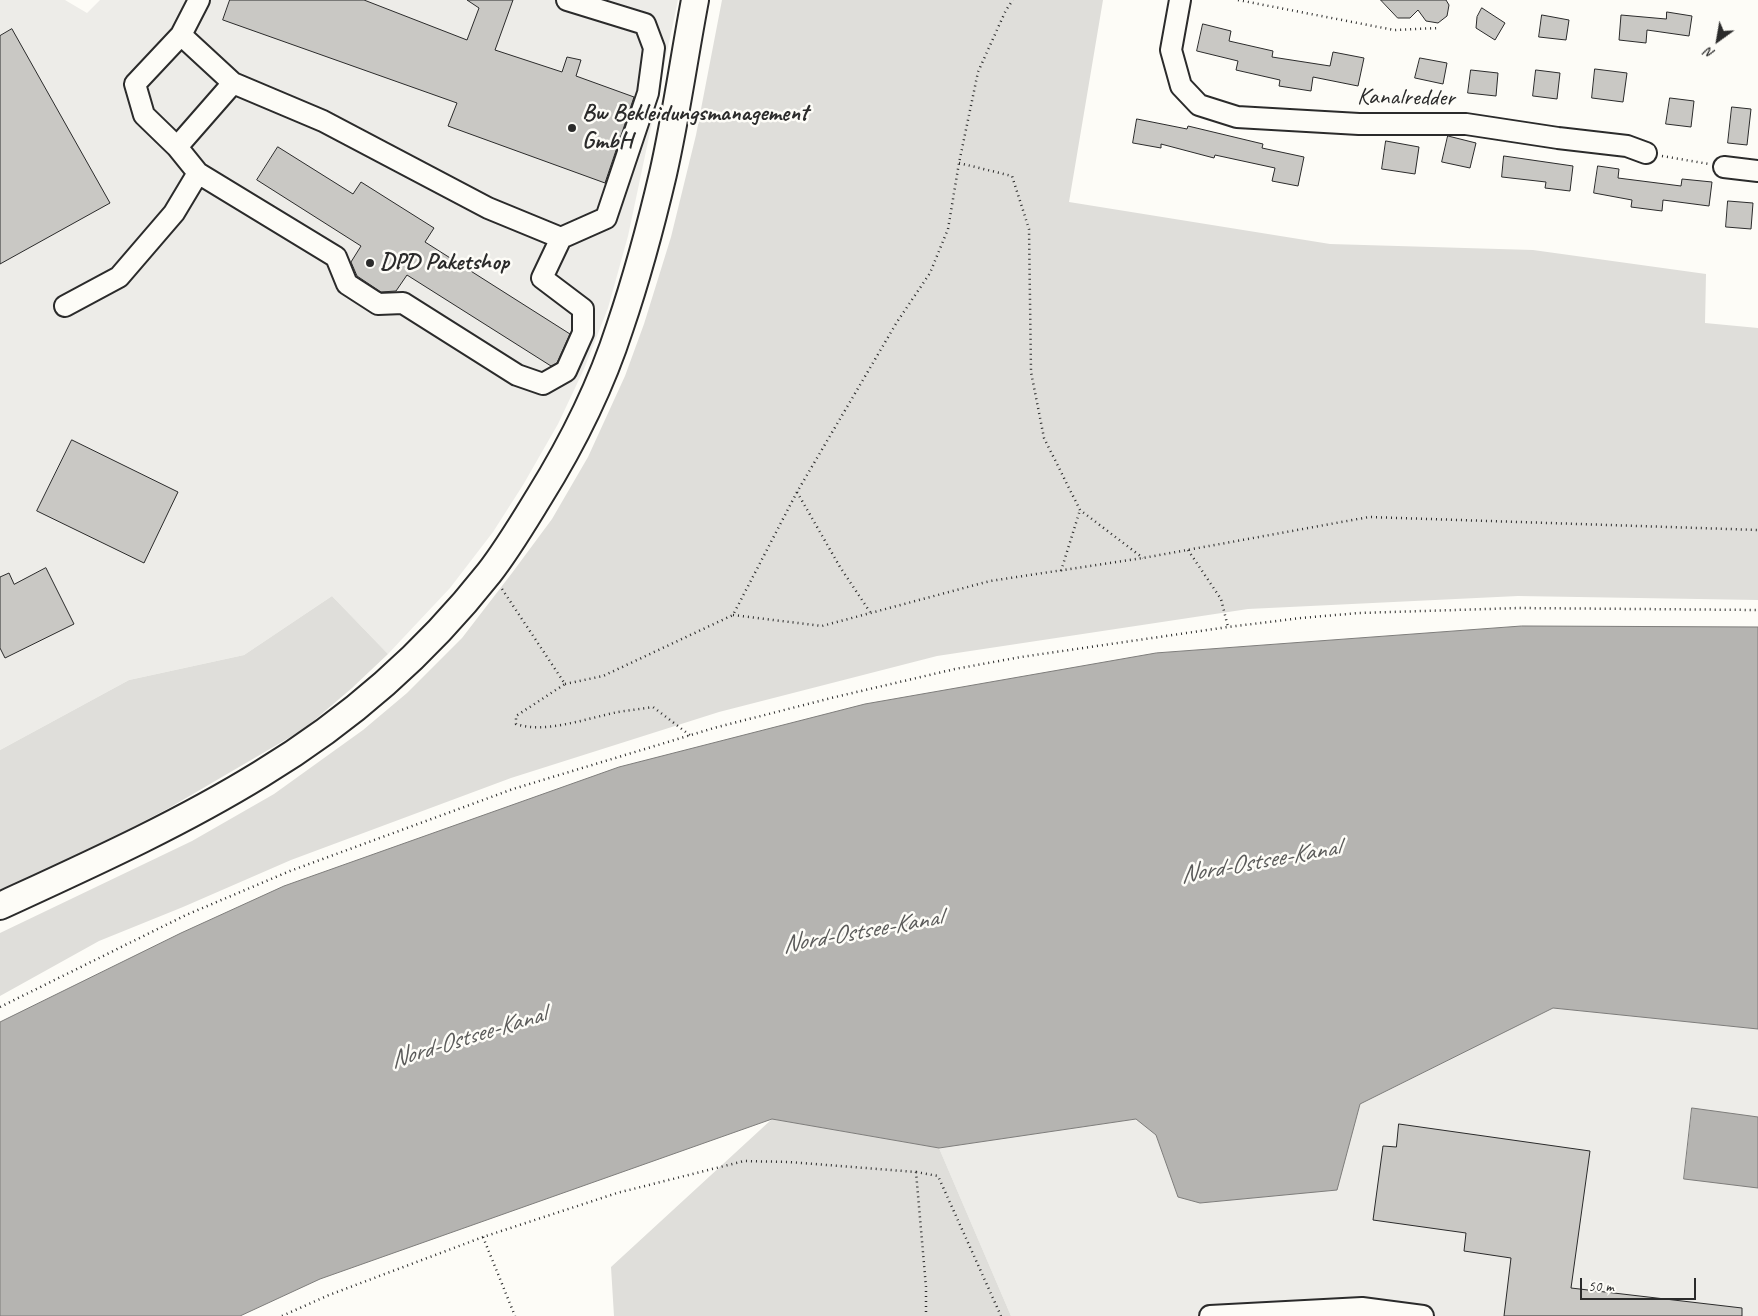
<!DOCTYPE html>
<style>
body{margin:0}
#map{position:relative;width:1758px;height:1316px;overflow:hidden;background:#fdfcf7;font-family:Caveat,sans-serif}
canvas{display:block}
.north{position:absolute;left:1693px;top:15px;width:50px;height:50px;-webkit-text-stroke:4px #fdfcf7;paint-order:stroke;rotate:212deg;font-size:14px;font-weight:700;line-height:20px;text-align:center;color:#2b2b2b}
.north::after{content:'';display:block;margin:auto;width:18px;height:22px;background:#2b2b2b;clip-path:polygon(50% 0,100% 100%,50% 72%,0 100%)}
.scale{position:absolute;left:1580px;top:1278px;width:116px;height:22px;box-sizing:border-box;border:2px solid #2b2b2b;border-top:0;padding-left:6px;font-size:15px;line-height:18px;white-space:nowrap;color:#2b2b2b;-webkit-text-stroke:4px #fdfcf7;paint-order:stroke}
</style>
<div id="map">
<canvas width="1758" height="1316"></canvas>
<div class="north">N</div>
<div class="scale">50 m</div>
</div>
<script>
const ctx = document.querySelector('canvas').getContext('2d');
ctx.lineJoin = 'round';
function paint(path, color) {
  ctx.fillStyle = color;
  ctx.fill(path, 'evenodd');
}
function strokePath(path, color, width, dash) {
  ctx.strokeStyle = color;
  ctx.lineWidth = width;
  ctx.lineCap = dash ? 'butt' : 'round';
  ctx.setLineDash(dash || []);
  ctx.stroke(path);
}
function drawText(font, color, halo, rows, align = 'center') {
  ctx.font = font + ' Caveat,sans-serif';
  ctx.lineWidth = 5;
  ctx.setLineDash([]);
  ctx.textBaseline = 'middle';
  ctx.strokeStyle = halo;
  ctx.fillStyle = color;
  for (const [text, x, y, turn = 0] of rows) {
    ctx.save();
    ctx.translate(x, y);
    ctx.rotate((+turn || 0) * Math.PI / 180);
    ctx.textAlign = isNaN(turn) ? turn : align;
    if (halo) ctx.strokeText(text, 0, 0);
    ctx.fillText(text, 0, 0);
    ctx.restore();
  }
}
const built = new Path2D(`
 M0 0H65L87 13 100 0H678L628 236 608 308 584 369 558 424 523 485 493 532 450 588 388 654 332 596 244 655 129 680 0 750Z
 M1553 1008 1758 1029V1316H1011L939 1148 1136 1119 1156 1135 1178 1197 1200 1203 1336 1190 1360 1104Z`);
const green = new Path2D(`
 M722 0H1103L1069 202 1330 244 1533 250 1706 274 1705 323 1758 328V600L1518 596 1248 609 937 656 719 712 511 778 291 860 183 907 99 941 0 996V933L192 841 274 794 363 730 407 693 462 638 512 573 552 519 588 457 625 376 644 324 671 237 696 135Z
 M332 596 388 654 352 688 304 729 169 808 93 848 0 890V750L129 680 244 655Z
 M772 1119 939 1148 1011 1316H614L611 1267Z`);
const water = new Path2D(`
 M1522 626 1758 627V1029L1553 1008 1360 1104 1337 1190 1200 1203 1178 1197 1156 1135 1136 1119 939 1148 772 1119 320 1279 240 1316H0V1022L181 933 284 886 619 767 865 704 1156 653Z
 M1692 1108 1758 1117V1188L1684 1179Z`);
const building = new Path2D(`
 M230 0H364L467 40 479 8 467 0H513L495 50 562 72 567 57 581 60 576 76 634 97 605 183 448 126 457 103 223 20Z
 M1381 0H1446L1449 5 1447 16 1438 23 1426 21 1418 10 1410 18H1398Z
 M1482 8 1505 23 1495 40 1476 28 1477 17Z
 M1667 12 1692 16 1689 36 1647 30 1646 43 1619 40 1621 15 1666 19Z
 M1542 15 1569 20 1566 40 1539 37Z
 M1203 24 1231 31 1229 41 1273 51 1272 57 1330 66 1333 52 1364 58 1358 86 1313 77 1311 91 1279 86 1280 80 1236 70 1238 61 1197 51Z
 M12 29 110 203 0 264V36Z
 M1420 58 1447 63 1443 84 1415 78Z
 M1595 69 1627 73 1623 102 1592 98Z
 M1471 70 1498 73 1496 96 1468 93Z
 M1536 70 1560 73 1557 99 1533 96Z
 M1670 98 1694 101 1691 127 1666 124Z
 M1732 107 1751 109 1747 145 1728 143Z
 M1137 119 1187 129 1188 126 1263 144 1262 148 1304 157 1298 186 1272 181 1275 168 1215 155 1214 158 1161 144V148L1133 143Z
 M1448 136 1476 143 1470 168 1442 162Z
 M1386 141 1419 147 1415 174 1382 169Z
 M278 147 353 194 361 182 434 228 425 242 570 334 557 363 551 366 407 275 396 291 381 292 357 276 351 262 361 246 257 180Z
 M1504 156 1573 166 1570 191 1545 188 1546 182 1502 177Z
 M1598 166 1619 169 1618 178 1681 186 1682 179 1712 182 1709 206 1663 200 1662 211 1631 207 1632 200 1594 193Z
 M1728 201 1753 203 1751 229 1726 227Z
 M72 440 178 492 144 563 37 511Z
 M46 568 74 624 5 658 0 648V577L9 573 14 584Z
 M1399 1124 1590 1151 1571 1288 1742 1308V1316H1504L1511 1258 1464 1251 1466 1233 1373 1220 1383 1146 1396 1147Z`);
const path = new Path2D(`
 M1238 0 1394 30 1439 28
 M1662 156 1709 164
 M959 163 1012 176 1029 229 1031 372 1044 438 1080 510 1143 558
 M797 492 840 567 870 612
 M1188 550 1221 599 1228 627
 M1061 571 1080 510
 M502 589 565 684 516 716V724C545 734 588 718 618 712 630 710 641 709 653 707L691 736
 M733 615 822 626 990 581 1143 558 1369 517 1758 530
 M565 684 603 676 733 615 797 492 897 322 930 273 948 229 959 163 978 72 1006 10 1013 0
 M0 1007 186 915 290 871 513 789 714 728 831 698 955 669 1021 657 1228 627 1301 618 1359 613 1519 608 1758 610
 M916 1172 938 1176 1001 1316
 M483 1237 515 1316
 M282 1316 329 1295 483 1237 617 1193 744 1161 789 1162 916 1172 926 1287V1316`);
const minor = new Path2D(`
 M199 0 181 35 135 84 144 115 177 147 198 173 336 257 347 284 378 304 403 303 517 375 543 384 566 371 583 333V309L542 278 561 238 606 218 648 93 654 48 645 24 567 0
 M1180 0 1171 50 1181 86 1199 105 1237 117 1359 124H1466L1558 138 1627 146 1646 153
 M181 35 233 83 323 121 488 208 561 238
 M177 147 233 83
 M1724 167 1758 171
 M65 306 119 277 174 213 198 173
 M1210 1316 1362 1308 1423 1316`);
const major = new Path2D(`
 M0 906C89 865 178 825 261 774 347 722 426 653 489 573 507 550 523 523 539 497 572 444 601 386 620 327 637 277 651 225 663 174 676 117 684 58 695 0`);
const markers = [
 [572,128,5,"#2b2b2b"],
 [370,263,5,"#2b2b2b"]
];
const streetNames = [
 ["Kanalredder",1406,98,1]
];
const poiNames = [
 ["Bw Bekleidungsmanagement",582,114],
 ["GmbH",582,142],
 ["DPD Paketshop",380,263]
];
const waterNames = [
 ["Nord-Ostsee-Kanal",1260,862,-10],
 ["Nord-Ostsee-Kanal",862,932,-10],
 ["Nord-Ostsee-Kanal",468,1038,-17]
];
paint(built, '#edece8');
paint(green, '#dfdeda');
paint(water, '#b5b4b1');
strokePath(water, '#7e7d7b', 1);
paint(building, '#c9c8c4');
strokePath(building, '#2b2b2b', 1);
strokePath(minor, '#2b2b2b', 24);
strokePath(major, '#2b2b2b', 30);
strokePath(path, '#2b2b2b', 2.5, [1, 4]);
strokePath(minor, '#fdfcf7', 20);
strokePath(major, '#fdfcf7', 26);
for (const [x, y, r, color] of markers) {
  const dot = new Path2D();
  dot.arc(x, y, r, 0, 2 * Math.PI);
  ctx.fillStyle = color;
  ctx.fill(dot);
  strokePath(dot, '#fdfcf7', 2);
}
drawText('24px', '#2b2b2b', '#fdfcf7', streetNames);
drawText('bold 24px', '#2b2b2b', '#fdfcf7', poiNames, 'left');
drawText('italic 25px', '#5b5b5a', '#fdfcf7', waterNames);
</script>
